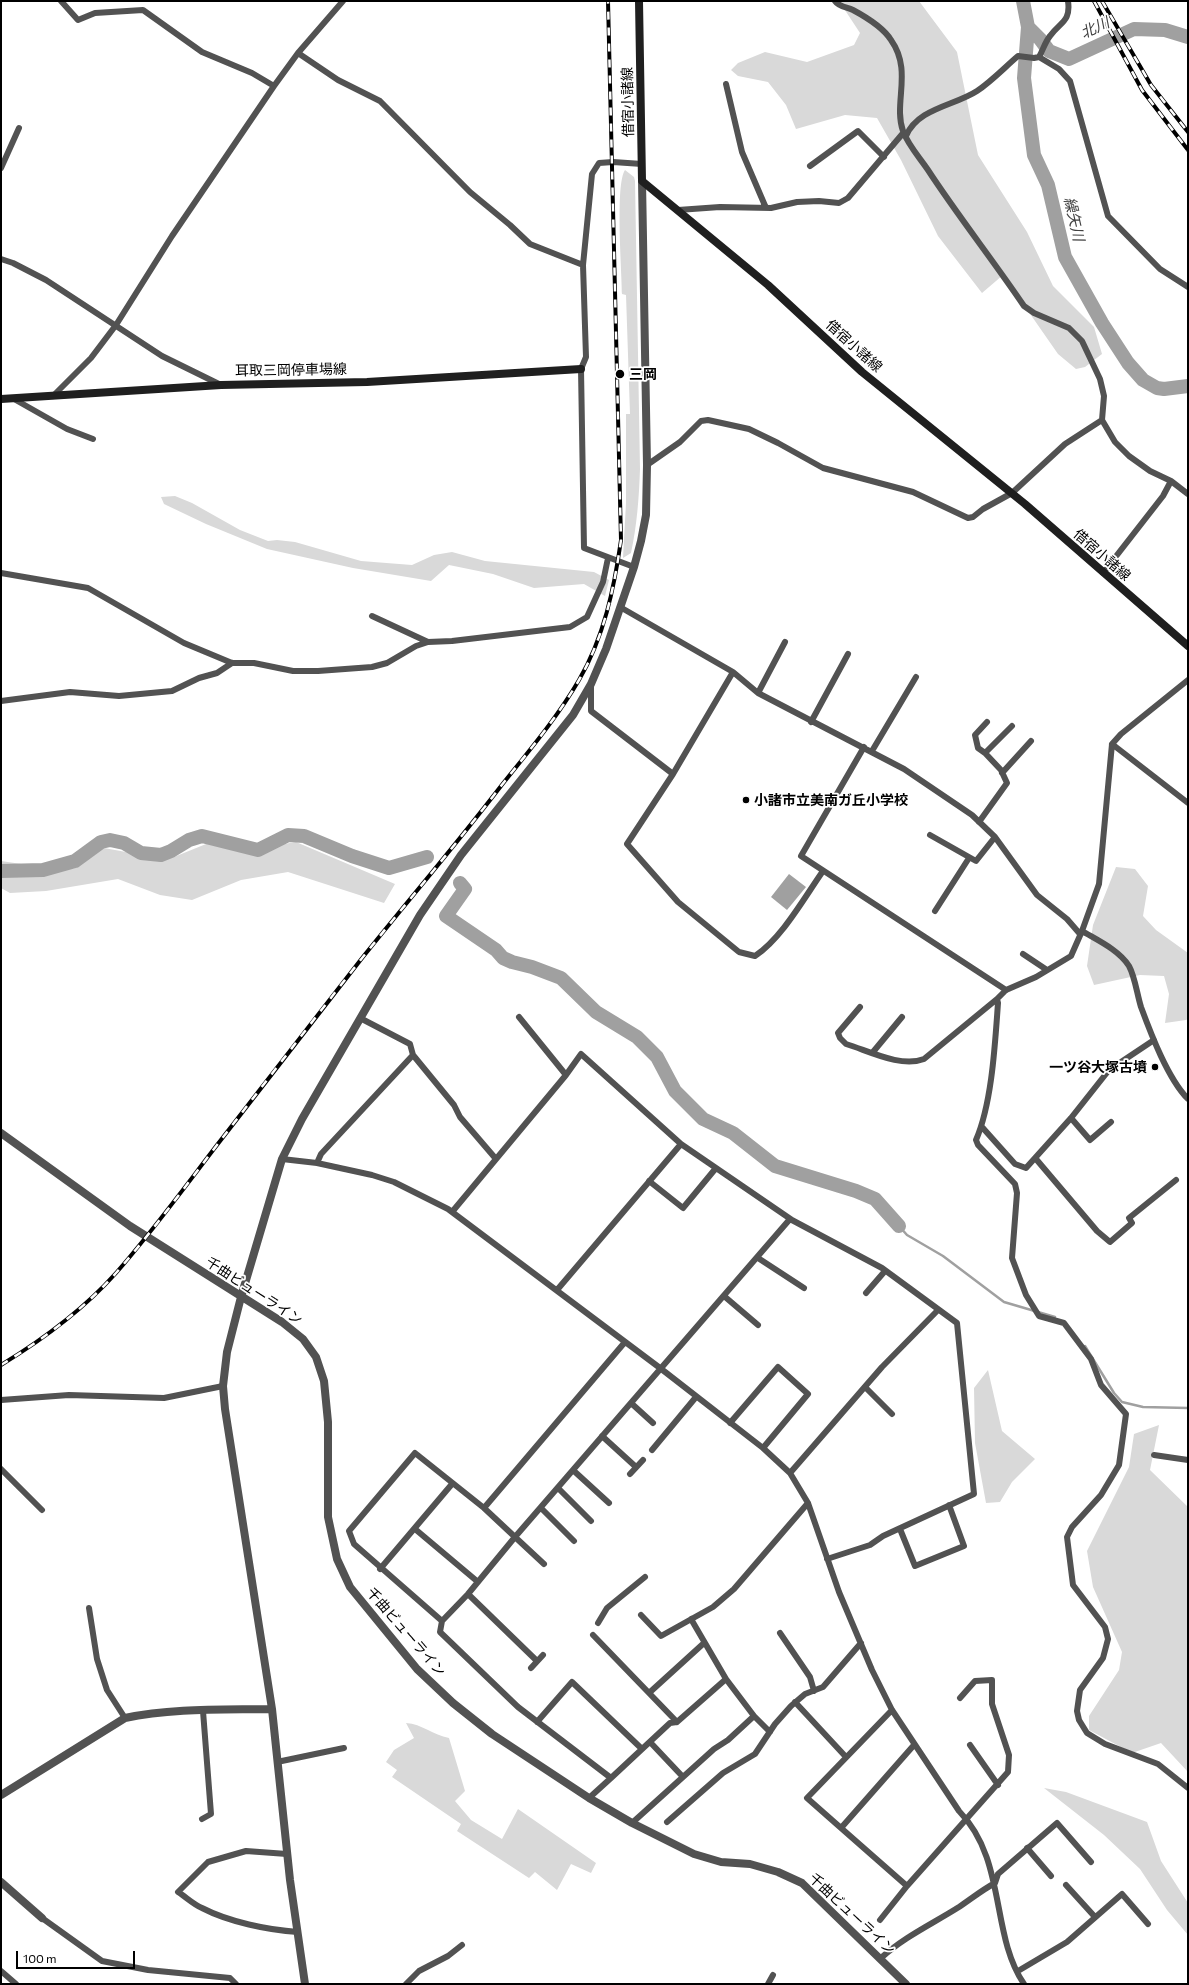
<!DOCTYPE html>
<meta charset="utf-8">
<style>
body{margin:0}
#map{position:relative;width:1189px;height:1985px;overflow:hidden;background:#fff;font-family:Commissioner,sans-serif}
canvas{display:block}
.frame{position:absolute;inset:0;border:2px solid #000;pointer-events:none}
.scale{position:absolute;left:16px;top:1951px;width:119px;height:18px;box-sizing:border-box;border:2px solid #000;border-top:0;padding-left:5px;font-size:12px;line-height:14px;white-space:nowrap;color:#000;-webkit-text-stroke:3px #fff;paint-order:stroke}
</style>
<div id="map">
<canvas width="1189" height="1985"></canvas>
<div class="frame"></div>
<div class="scale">100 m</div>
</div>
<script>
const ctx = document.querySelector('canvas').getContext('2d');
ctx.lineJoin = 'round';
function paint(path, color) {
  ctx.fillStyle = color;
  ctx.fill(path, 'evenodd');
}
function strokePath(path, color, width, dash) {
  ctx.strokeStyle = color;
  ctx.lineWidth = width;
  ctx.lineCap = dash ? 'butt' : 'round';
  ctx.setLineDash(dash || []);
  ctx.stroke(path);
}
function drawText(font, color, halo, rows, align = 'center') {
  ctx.font = font + ' Commissioner,"Noto Sans JP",sans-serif';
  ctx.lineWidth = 3.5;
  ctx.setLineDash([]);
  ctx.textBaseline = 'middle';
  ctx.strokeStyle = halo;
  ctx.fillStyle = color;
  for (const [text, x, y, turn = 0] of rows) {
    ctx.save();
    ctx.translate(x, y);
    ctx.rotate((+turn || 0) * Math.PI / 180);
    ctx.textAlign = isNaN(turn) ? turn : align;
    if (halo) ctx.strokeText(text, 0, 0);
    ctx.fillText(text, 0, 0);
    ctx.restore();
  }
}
const green = new Path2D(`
 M839 1H919L957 52 978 155 1027 232 1053 286 1094 327 1102 354 1085 367 1076 369 1058 354 1003 275 982 293 938 236 901 160 877 118 845 115 796 129 786 105 768 82 738 76 731 70 738 63 765 52 807 62 854 45 860 33Z
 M625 170 634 177 635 181 640 469C639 498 637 525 631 553L623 558 626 503V414H630L626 295 622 294C622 271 615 184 625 170Z
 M175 496 192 503 240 530 268 541 277 540 295 542 361 561 412 565 434 555 452 552 485 561 594 572 609 580 605 596 584 584 534 588 493 574 449 565 431 581 353 568 267 549 206 524 164 504 161 497Z
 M211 842C240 845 267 848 296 842L395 884 384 903 288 872 241 880 192 900 160 895 118 879 46 891 10 893 1 888V861L62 870 76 868 104 848 137 854 174 857Z
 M1116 867 1135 869 1148 886 1143 916 1156 930 1188 953V1019L1186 1020 1165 1023 1169 994 1164 976 1140 975 1094 985 1087 966 1093 925Z
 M988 1370 1002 1431 1035 1459 1012 1482 1000 1502 986 1503 975 1443 974 1388Z
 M1159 1425 1150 1470 1188 1507V1772L1161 1743 1132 1753 1089 1730V1716L1119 1670 1122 1652 1093 1587 1087 1551 1129 1467 1134 1434Z
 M406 1723C422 1724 433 1735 449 1738L465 1791 455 1801 471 1820 502 1839 518 1809 596 1863 591 1873 571 1864 557 1890 535 1872 529 1878 457 1831 461 1824 392 1777 397 1770 386 1762 394 1750 414 1738Z
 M1044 1788 1066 1792 1147 1822 1161 1861 1188 1903V1935L1167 1910 1140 1869 1104 1835Z`);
const water = new Path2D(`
 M789 874 806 887 787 910 771 897Z`);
const stream = new Path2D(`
 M899 1226 907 1235 943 1256 1004 1302 1055 1317
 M1085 1346 1114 1393 1122 1402 1143 1407 1188 1408`);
const river = new Path2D(`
 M1023 1 1028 27 1024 78 1034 155 1048 185 1065 257 1102 323 1128 363 1143 380 1157 388 1164 389 1188 386
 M1028 27 1040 39 1049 51 1069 59 1134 29 1165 30 1188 37
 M1 871 43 870 75 861 101 842 110 840 124 843 141 853 161 855 171 851 189 840 202 836 258 850 288 835 304 836 352 856 389 868 427 857
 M460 883 465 889 446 916 496 950 503 958 512 962 532 967 561 978 596 1012 637 1037 657 1057 675 1091 703 1119 733 1133 775 1166 856 1191 875 1199 899 1226`);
const minor = new Path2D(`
 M61 1 78 20 95 13 143 10 202 52 252 73 274 86
 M835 1C839 7 847 7 853 10 866 17 883 27 891 40 913 71 893 103 903 131 908 145 920 158 928 170 958 216 993 260 1024 306L1034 313 1069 328 1082 341 1100 379 1104 396 1102 420 1115 442 1129 456 1150 471 1171 481 1188 494
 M298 53 338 80 380 101 470 192 510 225 530 244 583 265
 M1039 57 1059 69 1070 81 1108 216 1160 269 1188 287
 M726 84 742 152 766 208
 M906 136C918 108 954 106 977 91 992 81 1005 67 1018 56L1034 58 1039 57C1043 50 1045 42 1050 36 1060 22 1071 22 1068 1
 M810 166 858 131 884 157
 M1 168 19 128
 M678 210 720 207 771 208 797 202 819 201 839 203 848 198 904 132
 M1 259 13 263 46 280 162 356 221 385
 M53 396 91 358 116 325 172 236 274 86 298 53 343 1
 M14 399 67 429 93 439
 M647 465 680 442 701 421 708 420 749 429 778 443 823 468 913 492 968 518 973 517 983 509 1012 493 1065 444 1102 420
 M634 567 584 548 581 369 586 357 583 265 592 174 599 163 613 162 642 164
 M1 573 88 588 184 643 232 663H254L293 671H318L372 667 387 663 416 646 428 642 452 641 570 627 587 617 603 582 608 558
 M1103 573 1163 496 1171 481
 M620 607 733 672 758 693 904 769 972 815 995 837 1037 895 1067 919 1080 934
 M372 616 428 642
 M1188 680 1121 734 1112 744 1099 884 1082 931 1071 956 1036 977 1006 990 997 999 998 1003C995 1044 992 1103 976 1140L978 1145 1015 1184 1017 1193 1012 1258 1026 1295 1039 1316 1064 1323 1091 1359 1101 1385 1126 1414 1119 1465 1101 1495 1072 1527 1067 1537 1073 1585 1105 1627 1108 1639 1103 1658 1080 1690 1077 1711 1079 1720 1087 1733 1105 1744 1158 1764 1188 1788
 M591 685V711L673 774 733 672
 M758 693 785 642
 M1 701 70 692 119 696 172 691 199 678 217 673 232 663
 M811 722 848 654
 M1112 744 1188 803
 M864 747 801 856 1006 990
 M872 751 916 677
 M985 753 978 748 975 735 987 722
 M1002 773 1031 741
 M673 774 627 844 678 902 739 952 755 956C782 938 804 898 823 871
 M979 822 1007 783 1001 770 985 753 1012 726
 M930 835 976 861 995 837
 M935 911 969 858
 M1082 931C1097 940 1119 950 1129 966 1135 977 1137 994 1141 1007 1151 1034 1168 1079 1188 1099
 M1023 954 1047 970
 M860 1007 838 1033 840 1038 846 1044C869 1051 901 1068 924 1059L997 999
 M360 1018 410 1044 413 1055 454 1105 460 1117 496 1159
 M873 1052 902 1017
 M1071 1118 1090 1140 1111 1122
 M982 1127 1015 1164 1026 1168 1071 1118 1109 1070 1154 1040
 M681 1144 792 1220
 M282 1159 317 1163 372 1175 394 1182 448 1209 660 1368 763 1448 790 1473 808 1503 839 1592 872 1670 892 1710 959 1811C1007 1860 990 1934 1024 1984
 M1036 1159 1097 1231 1110 1242 1132 1223 1129 1218 1176 1180
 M317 1163 321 1154 413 1055
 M649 1181 683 1208 716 1168
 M452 1212 566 1075 519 1017
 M758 1258 804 1288
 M557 1290 681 1144 581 1054 566 1075
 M866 1293 885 1271
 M724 1296 758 1325
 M865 1387 892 1414
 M1 1400 69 1395 164 1398 223 1386
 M631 1403 653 1423
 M730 1423 778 1367 808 1394 763 1448
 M602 1436 636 1467
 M652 1450 696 1397
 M415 1453 484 1508 515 1537 468 1594 442 1621 354 1544 349 1531Z
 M1154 1455 1188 1460
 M1 1469 42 1510
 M574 1471 609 1503
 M790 1473 882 1367 938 1310
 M630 1474 643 1460
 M558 1488 591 1521
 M484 1508 625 1342
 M541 1508 574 1541
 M415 1529 478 1582
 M900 1529 915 1566 964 1546 949 1505
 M544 1564 515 1537 790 1219 882 1268 957 1323 974 1494 883 1536 870 1545 827 1559
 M380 1569 452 1484
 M468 1594 537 1661
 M89 1608 97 1659 107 1690 125 1718
 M641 1615 661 1636 713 1607 734 1589 808 1503
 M442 1621 440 1632 518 1707 611 1778 589 1798
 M598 1623 607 1608 645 1577
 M780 1633 810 1677 814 1691
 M593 1635 649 1693
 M531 1668 543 1655
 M795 1702 846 1757
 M892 1710 807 1798 841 1828 914 1745
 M754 1716 770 1732
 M537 1722 572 1682 642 1749
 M677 1722 649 1693 704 1643
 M650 1742 683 1777
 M970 1745 998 1785
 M277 1762 344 1748
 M611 1778 670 1723 677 1722 726 1679
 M202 1819 211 1814 203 1711
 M667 1822 723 1773 755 1754 775 1724 791 1706 805 1694 823 1687 861 1643
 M632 1823 714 1749 728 1740 754 1716 726 1679 691 1619
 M841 1828 907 1886 1008 1772 1009 1755 992 1704V1680L975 1681 960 1698
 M1027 1848 1051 1876
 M287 1854 246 1851 208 1862 178 1892C186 1897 193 1904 202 1908 229 1922 268 1930 298 1932
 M1066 1885 1095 1917
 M42 1918 102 1961 148 1970 230 1978 236 1984
 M880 1920 907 1886
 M881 1958C904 1937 932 1924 959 1907 971 1899 982 1890 995 1883L998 1874 1057 1823 1091 1862
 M1 1971 16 1984
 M1018 1971 1067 1942 1122 1894 1148 1924
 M406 1984 419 1971 448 1956 462 1945
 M768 1984 773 1975`);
const tertiary = new Path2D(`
 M1 1133 130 1226 282 1322 303 1339 316 1357 324 1381 328 1422V1517L337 1559 350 1587 417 1669 453 1703 492 1734 589 1798 632 1823 694 1854 721 1862 750 1864 778 1872 802 1883 906 1984
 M1 1795 125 1718C172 1708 224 1710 272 1709
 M1 1882 42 1918
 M305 1984 290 1880 272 1709 225 1409 223 1386 227 1352 241 1297 282 1159 302 1119 420 915 461 855 573 715 591 684 606 649 634 567 641 541 646 515 647 465 642 181`);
const secondary = new Path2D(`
 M639 1 642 181 768 285 862 372 1025 504 1188 646
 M1 399 221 385 367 382 581 369`);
const rail = new Path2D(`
 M1094 1 1142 90 1188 150
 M1102 1 1151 85 1188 132
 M1 1365C42 1340 84 1309 116 1273 152 1232 184 1188 217 1145 264 1084 311 1023 359 962 406 903 455 846 501 786 528 752 557 718 579 680 604 637 614 589 621 540L608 1`);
const markers = [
 [620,374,5,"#000"],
 [746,800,4,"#000"],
 [1155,1067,4,"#000"]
];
const streetNames = [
 ["借宿小諸線",628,102,-91],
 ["借宿小諸線",854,346,42],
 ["耳取三岡停車場線",291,370,-1],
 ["借宿小諸線",1102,555,41],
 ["千曲ビューライン",254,1291,33],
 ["千曲ビューライン",406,1632,49],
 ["千曲ビューライン",852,1914,43]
];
const poiNames = [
 ["三岡",629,374],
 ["小諸市立美南ガ丘小学校",754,800],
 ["一ツ谷大塚古墳",1147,1067,"right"]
];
const waterNames = [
 ["北川",1095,28,-25],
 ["繰矢川",1074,219,77]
];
paint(green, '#d9d9d9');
paint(water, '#a0a0a0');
strokePath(stream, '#a0a0a0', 2.5);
strokePath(river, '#a0a0a0', 14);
strokePath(minor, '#525252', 6);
strokePath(tertiary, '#525252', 8);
strokePath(secondary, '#1f1f1f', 8);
strokePath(rail, '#000', 4);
strokePath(rail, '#fff', 2.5, [8]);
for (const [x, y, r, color] of markers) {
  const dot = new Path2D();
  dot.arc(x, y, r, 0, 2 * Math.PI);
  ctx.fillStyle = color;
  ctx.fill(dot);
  strokePath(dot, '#fff', 1.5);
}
drawText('14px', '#000', '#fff', streetNames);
drawText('bold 14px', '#000', '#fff', poiNames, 'left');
drawText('italic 15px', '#414141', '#fff', waterNames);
</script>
